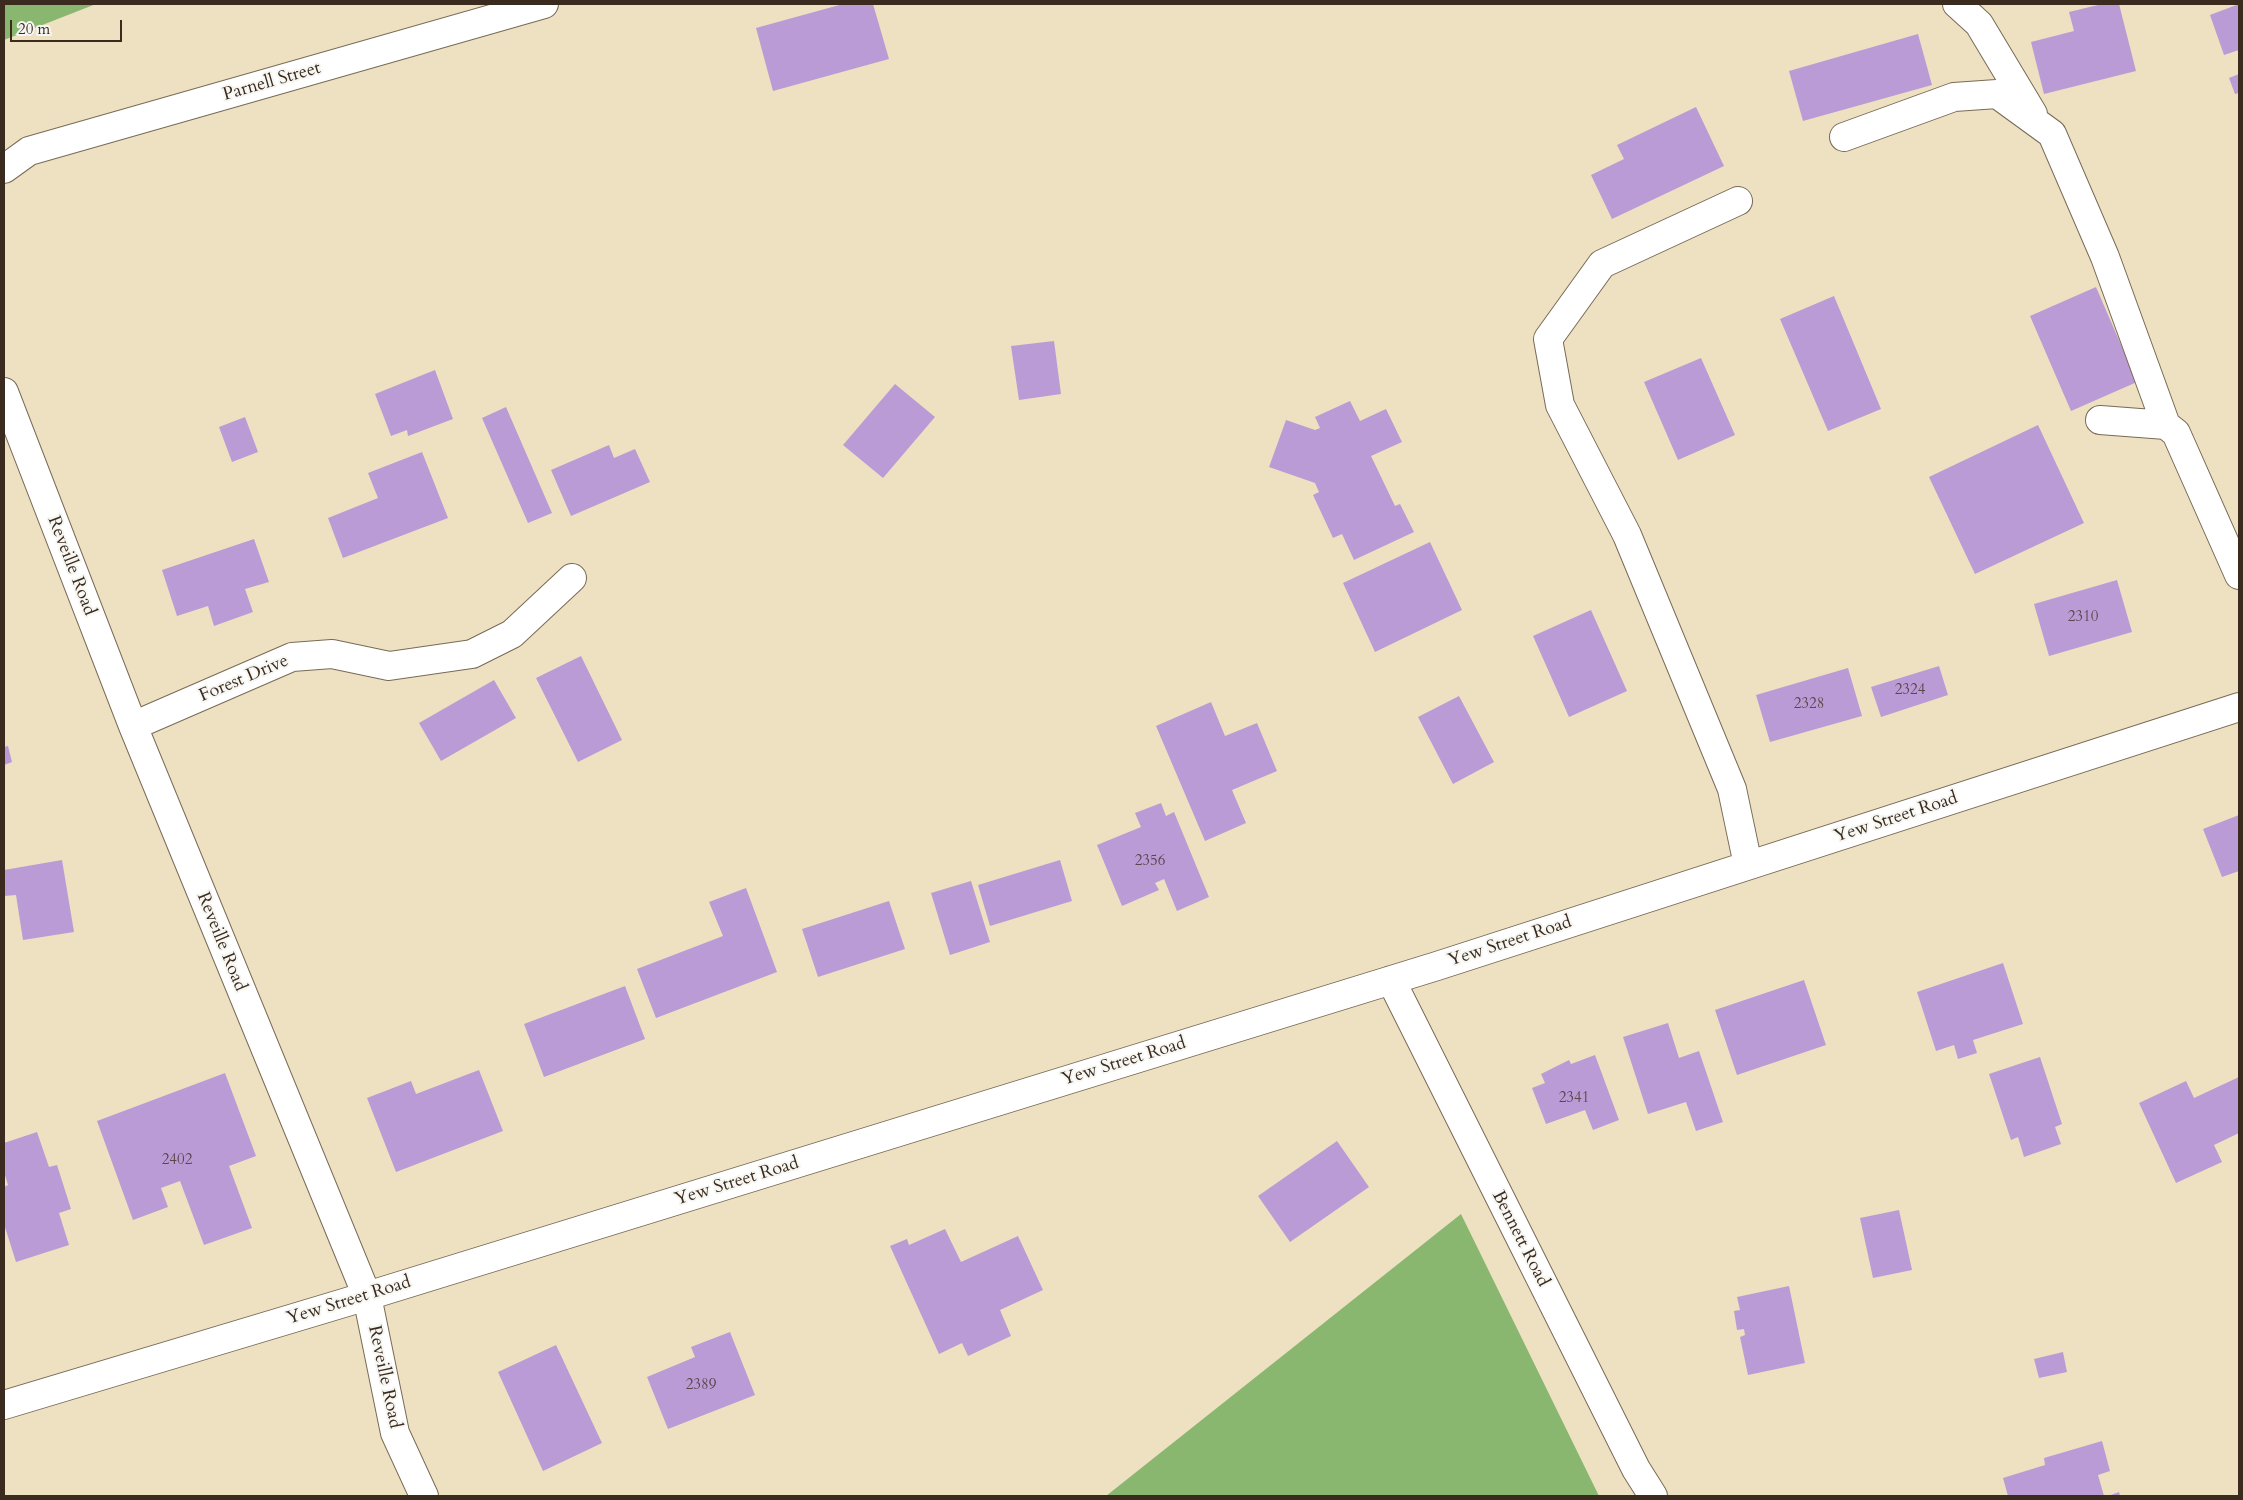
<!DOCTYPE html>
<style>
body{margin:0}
#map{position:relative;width:2243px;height:1500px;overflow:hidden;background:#ede1c2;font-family:Cardo,serif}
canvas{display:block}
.frame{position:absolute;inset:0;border:5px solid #3b2a1e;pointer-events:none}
.scale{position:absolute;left:10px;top:20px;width:112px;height:22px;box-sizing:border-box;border:2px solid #3b2a1e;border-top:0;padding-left:6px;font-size:15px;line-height:18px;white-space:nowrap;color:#3b2a1e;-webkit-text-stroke:4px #f6f6f2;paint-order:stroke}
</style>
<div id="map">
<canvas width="2243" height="1500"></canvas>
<div class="frame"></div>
<div class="scale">20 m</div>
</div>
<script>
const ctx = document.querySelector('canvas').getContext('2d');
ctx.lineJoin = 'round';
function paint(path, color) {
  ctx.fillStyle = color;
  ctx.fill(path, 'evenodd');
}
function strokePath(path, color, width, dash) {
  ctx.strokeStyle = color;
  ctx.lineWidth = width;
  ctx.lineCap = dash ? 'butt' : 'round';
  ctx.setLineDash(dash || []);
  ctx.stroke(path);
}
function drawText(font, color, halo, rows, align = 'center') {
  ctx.font = font + ' Cardo,serif';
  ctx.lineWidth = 4;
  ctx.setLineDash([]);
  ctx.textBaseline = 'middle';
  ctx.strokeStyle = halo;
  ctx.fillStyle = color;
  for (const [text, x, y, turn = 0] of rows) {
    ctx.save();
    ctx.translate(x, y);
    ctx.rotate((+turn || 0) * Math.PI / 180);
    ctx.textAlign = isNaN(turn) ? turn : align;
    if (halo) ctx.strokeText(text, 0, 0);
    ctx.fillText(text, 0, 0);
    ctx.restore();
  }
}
const forest = new Path2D(`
 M4 4H96L4 40Z
 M1461 1214 1599 1496H1106Z`);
const building = new Path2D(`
 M843 4H873L889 59 773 91 756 28Z
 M2102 4H2119L2136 71 2044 94 2031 42 2074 31 2069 12Z
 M2239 4V50L2224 55 2210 15Z
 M1918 34 1932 85 1803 121 1789 71Z
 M2239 74V93L2235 94 2229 78Z
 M1696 107 1724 166 1612 219 1591 175 1624 159 1617 145Z
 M2096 287 2137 382 2071 411 2030 316Z
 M1834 296 1881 409 1828 431 1780 319Z
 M1054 341 1061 394 1019 400 1011 346Z
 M1701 358 1735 435 1678 460 1644 382Z
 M435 370 453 419 408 436 407 430 391 436 375 394Z
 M895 384 935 417 883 478 843 445Z
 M1350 401 1360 421 1386 409 1402 442 1371 456 1395 506 1400 504 1414 532 1354 560 1342 534 1333 538 1313 495 1319 492 1315 483 1269 467 1286 420 1315 430 1320 428 1315 417Z
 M506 407 552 513 528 523 482 418Z
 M245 417 258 452 232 462 219 427Z
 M2038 425 2084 523 1975 574 1929 477Z
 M609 445 614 458 635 449 650 482 571 516 551 470Z
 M422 452 448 518 343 558 328 518 378 498 368 473Z
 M254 539 269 582 245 589 253 612 214 626 208 606 177 616 162 570Z
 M1430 542 1462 610 1375 652 1343 583Z
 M2117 580 2132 632 2049 656 2034 604Z
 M1591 610 1627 691 1569 717 1533 636Z
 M581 656 622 740 578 762 536 678Z
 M1939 666 1948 695 1881 717 1871 687Z
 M1848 668 1862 716 1770 742 1756 695Z
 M494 680 516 718 441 761 419 723Z
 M1459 696 1494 762 1453 784 1418 717Z
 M1211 702 1225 736 1257 723 1277 771 1232 790 1246 823 1205 841 1156 726Z
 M8 746 12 762 4 765V747Z
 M1161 803 1166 816 1174 812 1209 897 1177 911 1164 879 1155 883 1159 890 1122 906 1097 845 1141 827 1135 813Z
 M2239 815V871L2222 877 2203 829Z
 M62 860 74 932 23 940 16 895 4 896V870Z
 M1060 860 1072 901 990 926 978 885Z
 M971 881 990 942 950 955 931 893Z
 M746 888 777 972 656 1018 637 969 723 936 709 902Z
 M889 901 905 949 818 977 802 929Z
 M2003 963 2023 1024 1973 1040 1977 1053 1958 1059 1954 1045 1936 1051 1917 992Z
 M1804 980 1826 1045 1737 1075 1715 1010Z
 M625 986 645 1039 544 1077 524 1024Z
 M1668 1023 1679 1058 1699 1051 1723 1122 1696 1131 1686 1102 1648 1114 1623 1037Z
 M1595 1055 1619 1120 1593 1130 1585 1110 1546 1124 1532 1088 1545 1083 1541 1074 1569 1060 1571 1064Z
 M2040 1057 2062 1124 2055 1127 2061 1144 2024 1157 2018 1137 2011 1140 1989 1074Z
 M479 1070 503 1131 396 1172 367 1098 411 1081 416 1094Z
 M225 1073 256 1156 229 1166 252 1228 204 1245 180 1181 161 1188 168 1207 133 1220 97 1121Z
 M2239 1077V1133L2214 1145 2222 1162 2176 1183 2139 1103 2186 1081 2194 1098Z
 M37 1132 49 1167 57 1165 71 1209 59 1213 69 1245 16 1262 4 1224V1187L8 1185 4 1172V1143Z
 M1337 1141 1369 1187 1290 1242 1258 1196Z
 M1899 1210 1912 1270 1873 1278 1860 1218Z
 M945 1229 961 1262 1018 1236 1043 1290 1000 1310 1011 1336 968 1356 962 1343 939 1354 890 1246 907 1239 909 1245Z
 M1789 1286 1805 1363 1748 1375 1740 1337 1745 1335 1744 1329 1737 1330 1734 1311 1740 1310 1737 1297Z
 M730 1332 755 1395 668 1429 647 1377 695 1357 691 1347Z
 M556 1345 602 1443 543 1471 498 1372Z
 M2063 1352 2067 1372 2039 1378 2034 1359Z
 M2102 1441 2110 1471 2098 1475 2104 1496H2008L2003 1478 2045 1465 2044 1458Z
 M2119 1492 2120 1496H2108Z`);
const minor = new Path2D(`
 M1957 4 1979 24 2033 114
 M1844 137 1954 97 1997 94 2052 134 2105 257 2166 425
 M4 169 29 151 544 4
 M1738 201 1602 264 1548 339 1560 405 1627 535 1732 789 1748 865
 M4 392 133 726 367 1296 395 1433 424 1496
 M2100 420 2166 425 2176 433 2239 575
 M133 726 292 657 332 654 389 666 472 654 512 634 572 578
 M1391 980 1636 1469 1653 1496
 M4 1405 367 1296 1437 966 2239 707`);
const numberNames = [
 ["2310",2083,618],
 ["2324",1910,691],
 ["2328",1809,705],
 ["2356",1150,862],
 ["2341",1574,1099],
 ["2402",177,1161],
 ["2389",701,1386]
];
const streetNames = [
 ["Parnell Street",272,82,-16],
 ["Reveille Road",71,566,69],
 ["Forest Drive",244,679,-23],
 ["Yew Street Road",1896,818,-18],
 ["Reveille Road",221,942,68],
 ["Yew Street Road",1510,942,-18],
 ["Yew Street Road",1124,1062,-17],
 ["Yew Street Road",737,1182,-17],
 ["Bennett Road",1520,1239,63],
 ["Yew Street Road",349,1301,-17],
 ["Reveille Road",384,1377,78]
];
paint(forest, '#8ab770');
paint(building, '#ba9bd5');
strokePath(minor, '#796a57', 30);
strokePath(minor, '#fff', 28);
drawText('15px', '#5b464c', null, numberNames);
drawText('18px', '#3b2a1e', '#f6f6f2', streetNames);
</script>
